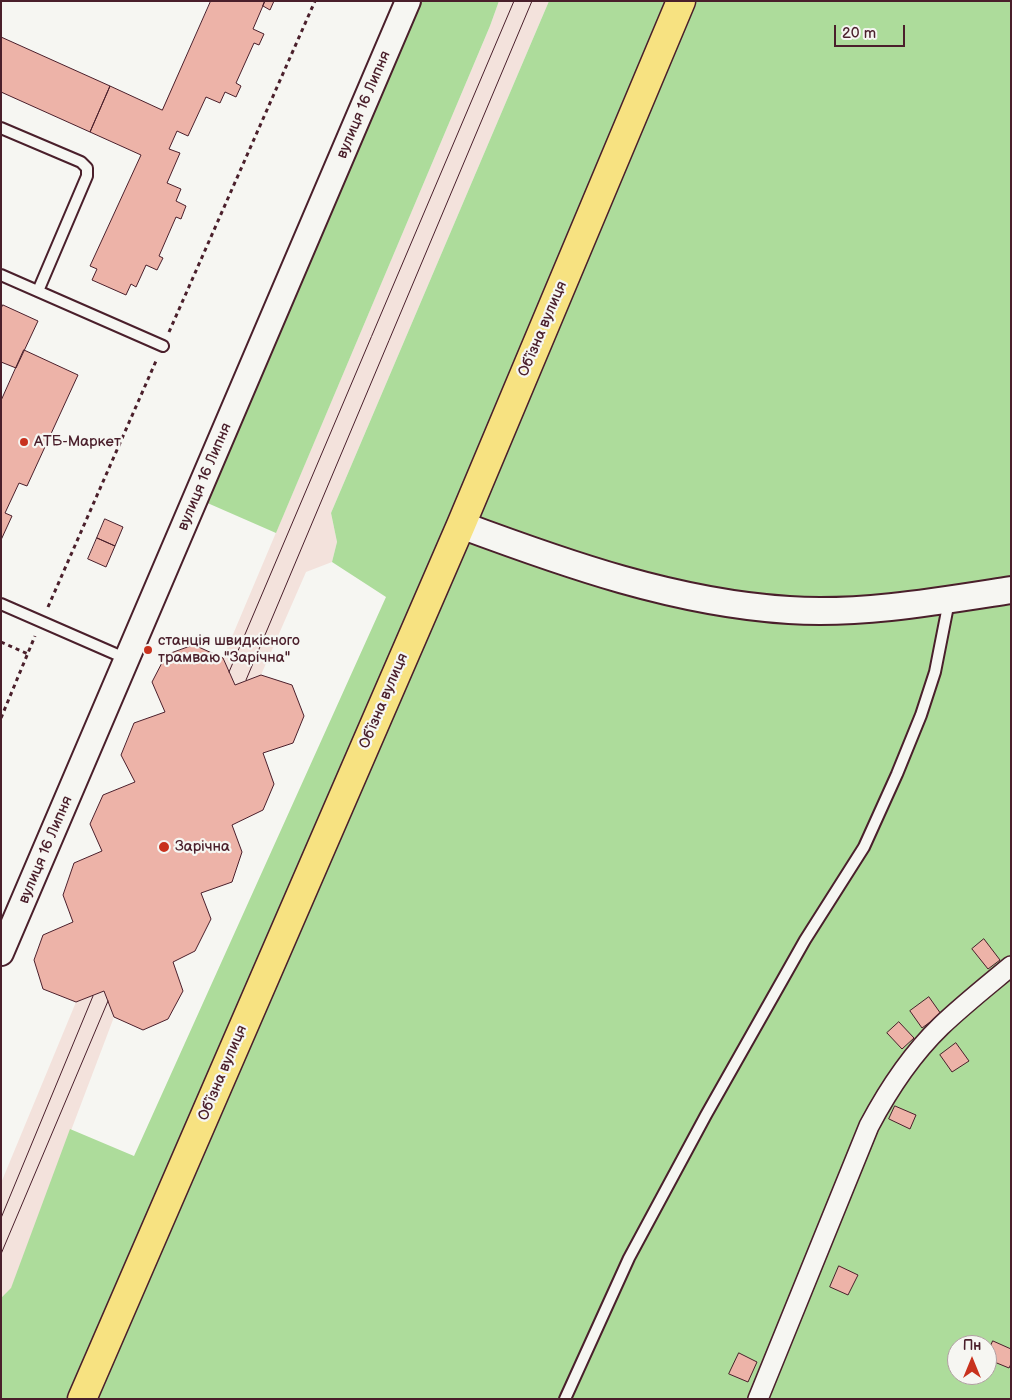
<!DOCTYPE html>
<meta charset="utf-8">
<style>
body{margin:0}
#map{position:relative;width:1012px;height:1400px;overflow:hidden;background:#f6f6f2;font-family:"Balsamiq Sans",sans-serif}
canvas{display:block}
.frame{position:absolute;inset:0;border:2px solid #4a1f2b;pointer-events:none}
.north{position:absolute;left:947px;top:1335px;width:50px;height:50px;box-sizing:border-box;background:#f6f6f2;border:1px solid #b1a0a2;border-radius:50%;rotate:0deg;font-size:14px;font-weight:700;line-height:20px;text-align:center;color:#4a1f2b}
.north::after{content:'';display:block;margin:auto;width:18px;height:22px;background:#c8321e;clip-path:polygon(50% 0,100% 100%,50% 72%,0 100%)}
.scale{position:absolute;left:834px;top:25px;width:71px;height:22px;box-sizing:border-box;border:2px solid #4a1f2b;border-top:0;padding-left:6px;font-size:15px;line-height:18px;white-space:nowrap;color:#4a1f2b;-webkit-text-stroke:4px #f6f6f2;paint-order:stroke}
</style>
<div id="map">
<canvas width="1012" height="1400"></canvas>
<div class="frame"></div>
<div class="north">Пн</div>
<div class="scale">20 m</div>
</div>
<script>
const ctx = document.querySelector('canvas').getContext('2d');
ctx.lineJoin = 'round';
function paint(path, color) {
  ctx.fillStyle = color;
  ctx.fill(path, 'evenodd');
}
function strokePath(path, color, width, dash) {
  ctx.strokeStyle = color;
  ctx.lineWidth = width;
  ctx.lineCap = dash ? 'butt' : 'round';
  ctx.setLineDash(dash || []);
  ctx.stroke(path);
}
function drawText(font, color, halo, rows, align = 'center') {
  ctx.font = font + ' "Balsamiq Sans",sans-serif';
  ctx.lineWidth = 4.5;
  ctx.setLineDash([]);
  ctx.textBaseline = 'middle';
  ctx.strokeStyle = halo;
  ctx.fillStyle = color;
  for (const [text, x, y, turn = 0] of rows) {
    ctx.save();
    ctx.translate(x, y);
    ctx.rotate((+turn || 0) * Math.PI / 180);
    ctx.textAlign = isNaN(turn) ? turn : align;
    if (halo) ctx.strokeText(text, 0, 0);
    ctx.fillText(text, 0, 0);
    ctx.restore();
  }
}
const built = new Path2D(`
 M499 1H549L331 513 337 542 332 562 306 572 261 675 235 685 223 658 490 26Z
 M104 991 114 1017 11 1289 1 1298V1183L76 1002Z`);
const green = new Path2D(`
 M408 1H499L490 26 276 533 196 498Z
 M549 1H1011V1399H1V1298L11 1288 70 1129 134 1156 386 597 332 562 337 542 331 513ZM957 1345H987V1375H957Z`);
const building = new Path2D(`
 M211 1H265L253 29 264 34 259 45 254 43 236 83 241 86 236 97 225 92 220 103 206 97 188 136 177 131 169 149 180 153 167 183 181 189 176 201 186 206 181 219 176 217 159 256 163 258 157 270 146 265 136 287 131 284 126 295 92 280 97 269 90 266 141 155 90 132 110 86 162 110Z
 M265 1H274L270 10 263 6Z
 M1 37 110 86 90 132 1 92Z
 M3 305 38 321 16 368 1 362V309Z
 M24 350 78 375 27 486 19 483 5 513 12 516 1 540V401Z
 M105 519 123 527 115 546 97 538Z
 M97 538 115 546 106 567 88 559Z
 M194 645 223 658 235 685 261 675 292 685 304 716 293 743 263 753 274 784 263 810 232 825 242 852 232 882 201 893 211 919 195 951 173 962 183 991 168 1019 143 1030 114 1017 104 991 76 1002 43 989 34 960 43 935 73 922 63 895 74 863 102 851 90 824 103 795 135 782 121 755 134 723 165 712 152 682 166 655Z
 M984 939 1000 960 988 969 972 949Z
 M929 997 941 1014 922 1028 910 1011Z
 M899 1022 914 1038 902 1049 887 1033Z
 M956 1043 969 1061 952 1072 940 1055Z
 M895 1106 916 1115 910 1129 889 1119Z
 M839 1266 858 1275 848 1295 830 1287Z
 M993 1341 1011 1349V1364L1009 1368 987 1359V1354Z
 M739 1353 757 1362 748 1382 729 1374Z`);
const path = new Path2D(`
 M169 332 315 1
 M48 607 156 361
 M1 642 28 654
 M1 718 35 636`);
const service = new Path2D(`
 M1 128 81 162 87 168V176L38 291
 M1 275 163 346
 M1 604 127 659
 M565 1399 629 1258 706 1115 805 940 864 847 897 774 921 715 935 672 949 601`);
const minor = new Path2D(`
 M758 1399 869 1126C888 1090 911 1055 941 1026 963 1005 987 986 1011 966`);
const tertiary = new Path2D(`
 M1 953 408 1`);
const secondary = new Path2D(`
 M461 525C566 564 676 603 789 610 861 615 940 601 1011 590`);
const primary = new Path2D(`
 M82 1399 461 525 681 1`);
const tram = new Path2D(`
 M229 672 514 1
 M246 680 532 1
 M1 1218 93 996
 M1 1254 108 1001`);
const markers = [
 [24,442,5,"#c8321e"],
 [148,650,5,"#c8321e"],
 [164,847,6,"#c8321e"]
];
const streetNames = [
 ["вулиця 16 Липня",364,105,-67],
 ["Обʼїзна вулиця",543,329,-67],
 ["вулиця 16 Липня",205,477,-67],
 ["Обʼїзна вулиця",384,701,-67],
 ["вулиця 16 Липня",46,850,-67],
 ["Обʼїзна вулиця",223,1073,-67]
];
const poiNames = [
 ["АТБ-Маркет",34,442],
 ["станція швидкісного",158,641],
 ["трамваю \"Зарічна\"",158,658],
 ["Зарічна",175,847]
];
paint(built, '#f3e2dc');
paint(green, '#addc9b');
paint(building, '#edb3a8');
strokePath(building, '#4a1f2b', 1);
strokePath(service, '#4a1f2b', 14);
strokePath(minor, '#4a1f2b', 22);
strokePath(tertiary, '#4a1f2b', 28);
strokePath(secondary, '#4a1f2b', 30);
strokePath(primary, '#4a1f2b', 31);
strokePath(path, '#4a1f2b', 3, [4, 4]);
strokePath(service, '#f6f6f2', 10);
strokePath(minor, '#f6f6f2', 19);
strokePath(tertiary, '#f6f6f2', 24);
strokePath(secondary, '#f6f6f2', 26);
strokePath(primary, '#f7e281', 28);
strokePath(tram, '#4a1f2b', 1);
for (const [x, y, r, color] of markers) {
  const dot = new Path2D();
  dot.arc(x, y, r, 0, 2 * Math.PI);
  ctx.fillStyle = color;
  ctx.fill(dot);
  strokePath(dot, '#f6f6f2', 2);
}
drawText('15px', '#4a1f2b', '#f6f6f2', streetNames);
drawText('15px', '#4a1f2b', '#f6f6f2', poiNames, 'left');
</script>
